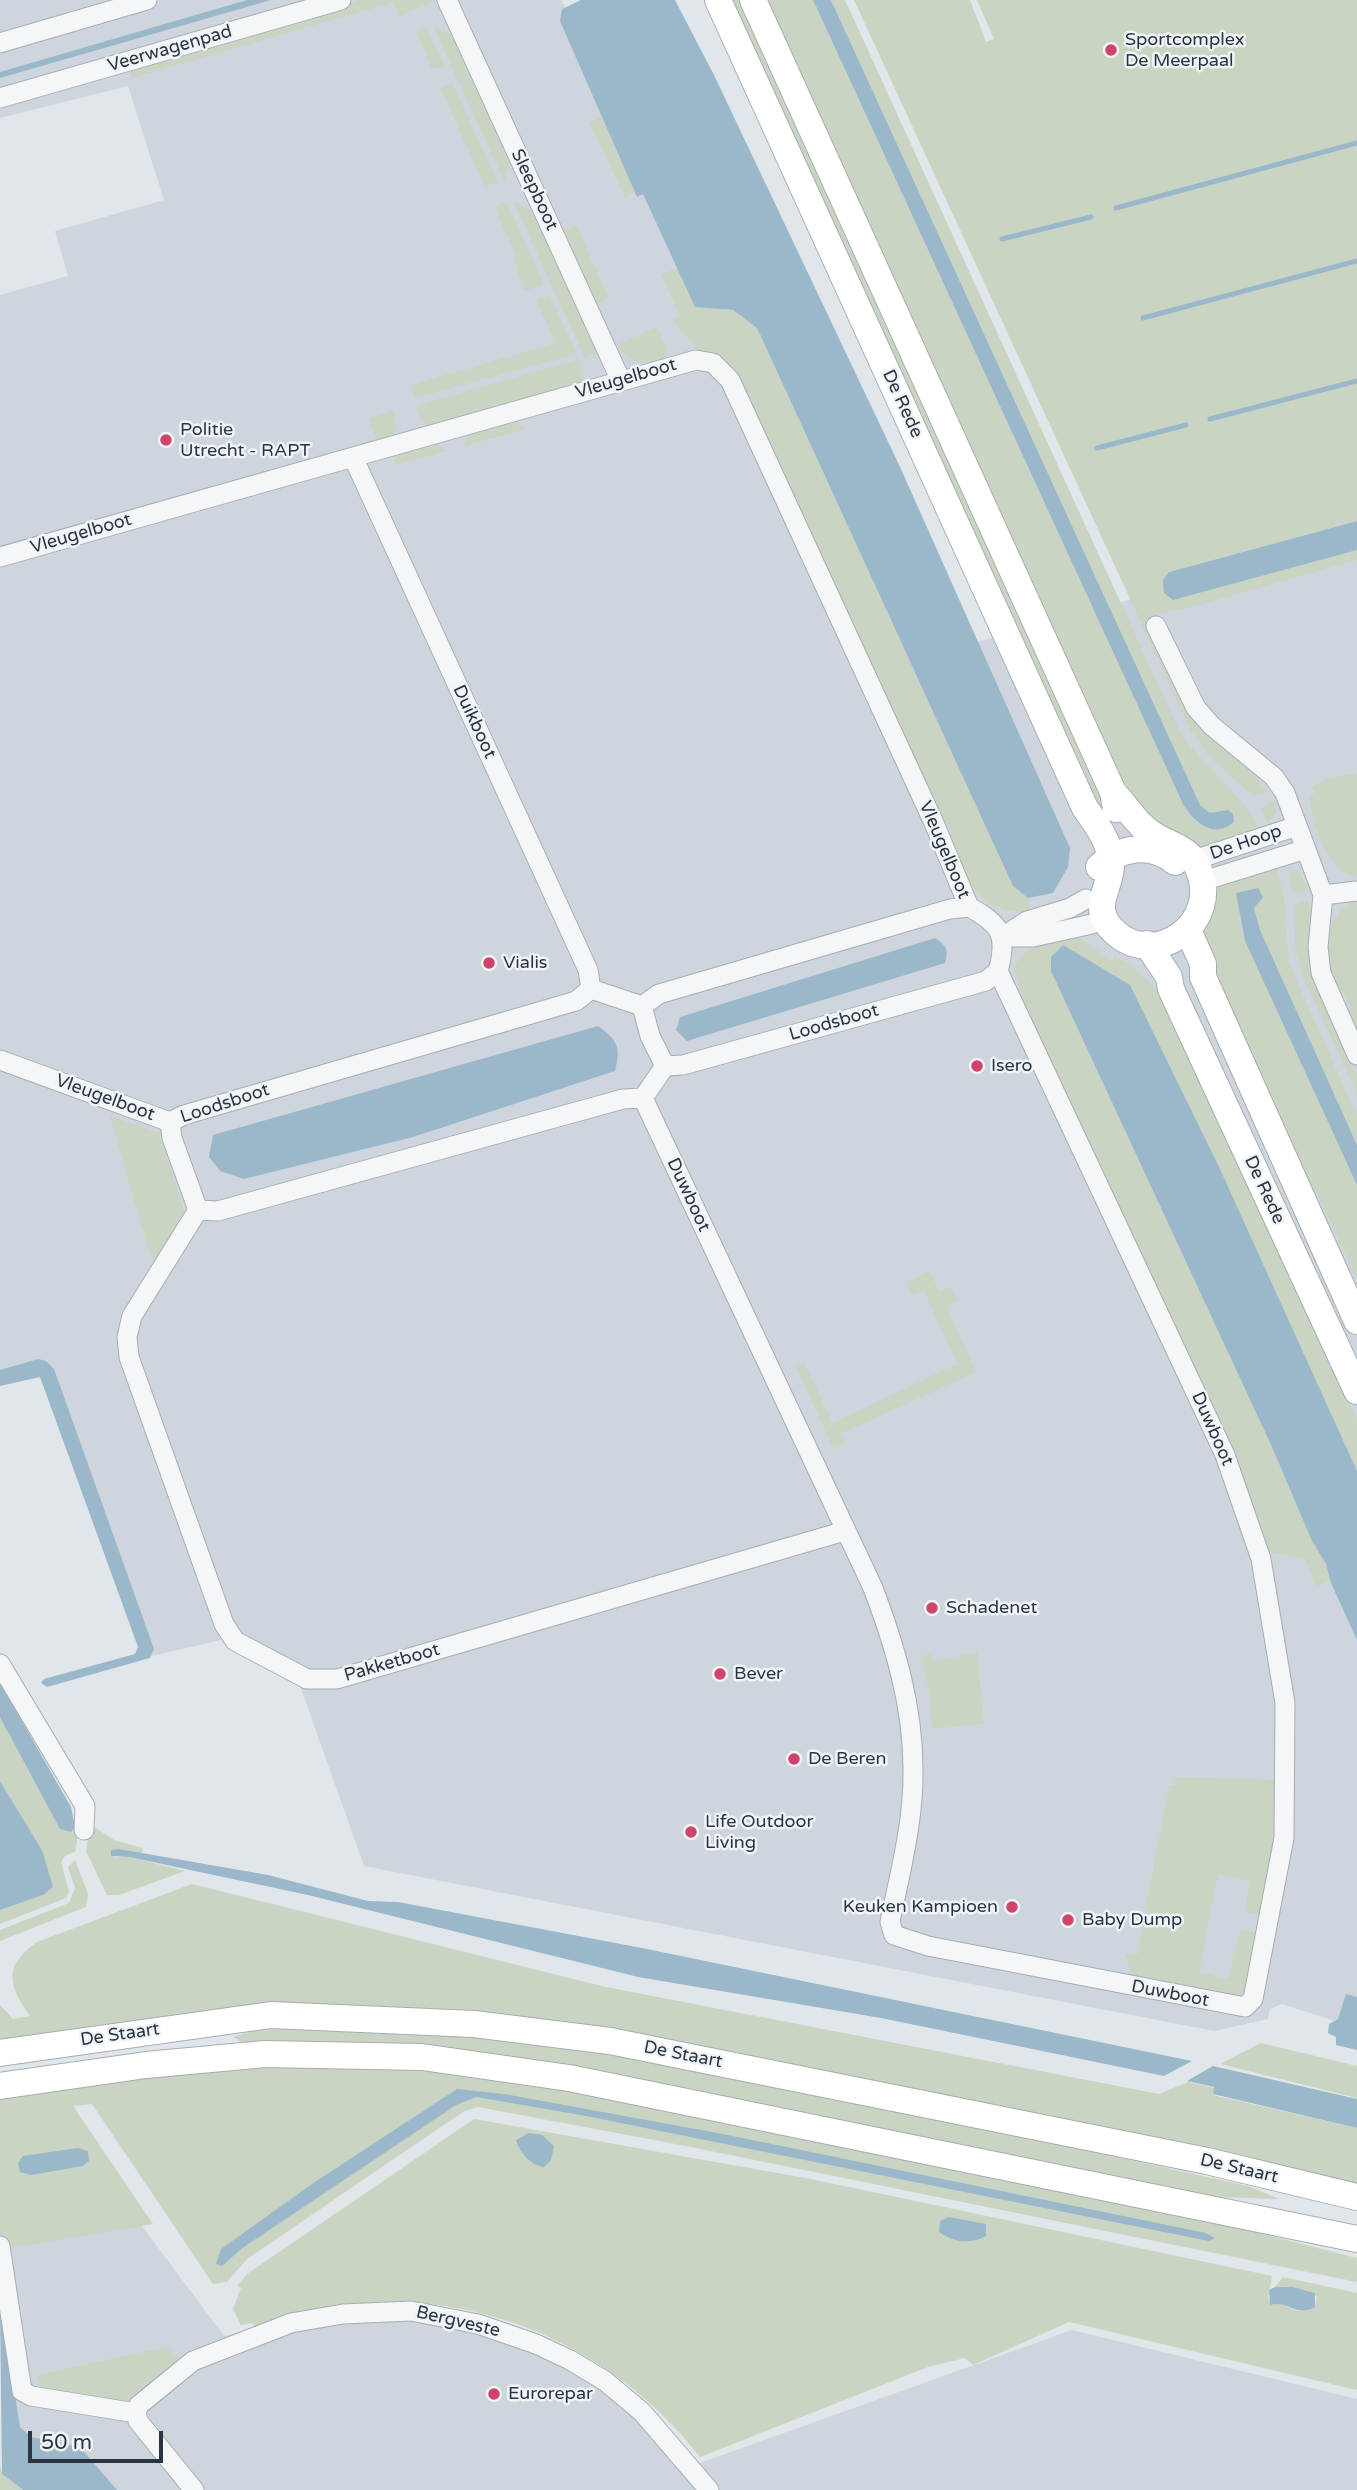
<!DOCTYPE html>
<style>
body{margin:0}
#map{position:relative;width:1357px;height:2490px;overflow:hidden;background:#e1e6ea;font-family:"Varela Round",sans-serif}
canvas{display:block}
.scale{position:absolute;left:28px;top:2431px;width:135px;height:32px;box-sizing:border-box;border:4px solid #293542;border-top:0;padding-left:9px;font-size:21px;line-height:24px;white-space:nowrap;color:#293542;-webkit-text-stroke:5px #f1f4f7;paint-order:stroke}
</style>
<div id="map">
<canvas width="1357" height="2490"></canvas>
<div class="scale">50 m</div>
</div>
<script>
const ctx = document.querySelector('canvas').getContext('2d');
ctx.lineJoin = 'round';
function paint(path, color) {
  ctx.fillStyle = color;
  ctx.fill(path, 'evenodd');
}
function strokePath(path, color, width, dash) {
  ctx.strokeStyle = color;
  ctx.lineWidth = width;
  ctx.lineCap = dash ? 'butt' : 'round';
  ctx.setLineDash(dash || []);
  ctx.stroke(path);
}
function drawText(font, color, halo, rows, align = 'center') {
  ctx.font = font + ' "Varela Round",sans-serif';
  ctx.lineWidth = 5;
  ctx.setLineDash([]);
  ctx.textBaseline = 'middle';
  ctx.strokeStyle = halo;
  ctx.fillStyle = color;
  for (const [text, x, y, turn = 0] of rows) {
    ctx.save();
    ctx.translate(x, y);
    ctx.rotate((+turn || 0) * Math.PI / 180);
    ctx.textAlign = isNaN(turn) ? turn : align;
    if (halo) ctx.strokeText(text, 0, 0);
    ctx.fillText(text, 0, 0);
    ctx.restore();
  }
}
const built = new Path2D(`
 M0 0H561L900 664 1357 536V2028L1282 2004 1270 2009 1268 2019 1214 2031 364 1866 299 1683 226 1639 147 1657 46 1368 0 1379V295L68 276 55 231 164 200 128 86 0 118Z
 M104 2175 224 2336 333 2313 493 2321 641 2399 700 2463 1072 2330 1357 2399V2490H48L15 2438 0 2339V2180Z`);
const green = new Path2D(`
 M362 0H436L398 17 394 2 132 78 128 68Z
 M727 0H741L1110 805 1098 811Z
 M759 0H813L1184 806 1195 822 1211 830 1233 814 1229 810 1210 813 1200 805 831 0H845L1178 728C1201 767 1240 790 1261 830L1210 849 1197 848 1134 807Z
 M854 0H970L986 42 994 39 977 0H1357V521L1169 572 1173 600 1357 550V560L1196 606 1162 613 1145 622 1187 712 1196 724 1235 756 1268 792 1253 796 1250 794 1212 758 1191 731Z
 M433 26 451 34 510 163 504 181Z
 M427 27 445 67 431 68 416 30Z
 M453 84 498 183 485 186 440 88Z
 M601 117 635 192 625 197 589 123Z
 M513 201 532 211 597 353 585 358Z
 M507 202 544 285 524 291 514 257 517 256 494 207Z
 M576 225 609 298 597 304 564 231Z
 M677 268 695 307 733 310 757 328 1013 886 1028 898 1030 913C974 909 970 886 949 841L953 838 933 795H928L733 369 719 355 699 351 672 320 680 316 661 275Z
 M550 296 577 354 414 398 411 386 418 383 556 343 536 299Z
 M657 327 667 349 664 359C643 364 630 365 617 345Z
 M579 359 585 384 430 427 421 421 416 406Z
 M393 411 397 428 392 437 384 440 374 434 369 418Z
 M515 422 526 429 464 446 469 435Z
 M437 444 447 451 396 465 394 456Z
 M1357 773V877C1327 873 1313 826 1310 799L1315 791 1311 787 1327 779Z
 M1275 800 1276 813 1268 824 1261 808Z
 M1276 864 1283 890 1289 963 1357 1116V1145L1260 930 1254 908 1262 901 1238 918 1245 941 1357 1185V1280L1318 1195 1291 1156 1200 935 1211 895 1217 886Z
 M1287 866 1300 872 1308 891 1298 893 1292 891Z
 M1309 900 1311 974 1357 1077V1094L1303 976 1295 947 1294 908 1296 904Z
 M1357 900V1035L1346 1011 1351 1009 1342 990 1337 992C1324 963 1320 913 1357 900Z
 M1064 938H1080L1112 961 1115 956C1134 967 1148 978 1161 996L1357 1419V1471L1130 985 1064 946 1051 957V971L1272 1447 1312 1541 1326 1564 1330 1580 1317 1586 1305 1559 1266 1551 1177 1338 1022 999 1014 969C1022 946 1042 944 1064 938Z
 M110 1116 159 1133 184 1211 155 1263 149 1252Z
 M930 1271 939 1291 951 1287 958 1300 947 1306 976 1372 842 1433 846 1443 834 1449 796 1368 804 1363 833 1423 957 1364 924 1291 912 1295 907 1282Z
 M977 1652 984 1724 932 1729 930 1697 921 1656 930 1654 933 1662Z
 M0 1717 79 1829 75 1852 65 1856 61 1862 69 1892 66 1898 0 1924V1910L43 1895 42 1850 0 1781Z
 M1175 1777 1278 1780 1275 1838 1262 1915 1249 1913 1246 1910 1249 1881 1218 1874 1199 1972 1228 1979 1240 1931 1256 1932 1259 1935 1244 1998 1133 1977 1124 1953 1137 1955 1169 1786 1176 1785Z
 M90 1824 114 1840 143 1848 142 1853 119 1849 113 1857H129L185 1871 119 1895H107L86 1851Z
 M75 1860 88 1894 86 1907 0 1941V1930L69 1903 75 1888 68 1867Z
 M192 1884 606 1987 1159 2094 1188 2082 1214 2088 1213 2095 1357 2128V2192L463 2013 327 2004 269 2007 0 2045V2005L13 2019 30 2016C9 1986 2 1966 37 1942Z
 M324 2026C474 2029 623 2055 771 2084 930 2115 1089 2151 1248 2186L1279 2199 1217 2197 862 2124 570 2069 243 2043 233 2037 253 2031Z
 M1261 2043 1357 2066V2098L1220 2064Z
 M276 2064 413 2067 572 2090 1223 2224 1357 2258V2282L686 2146 478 2107 465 2111 448 2122 247 2259 227 2282 213 2284 92 2104 73 2106 153 2224 9 2248 6 2235H0V2098L175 2072Z
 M474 2119 811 2179 1272 2276 1268 2297 1271 2305 1277 2303C1292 2308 1300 2316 1315 2307L1317 2297 1307 2290 1275 2287 1283 2277 1357 2293V2390L1069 2322 973 2365 965 2358 928 2367 700 2457C595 2322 417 2265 255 2327L253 2323 241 2325 233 2309 241 2288 237 2286 247 2274Z
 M165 2347 182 2359 120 2405 42 2390 38 2375Z
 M0 2464 2 2474 23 2490H0Z`);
const water = new Path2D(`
 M247 0H271L0 78V72Z
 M581 0H675L714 75 901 469 1070 848 1068 867 1053 893 1028 898 1013 886 757 328 733 310 695 307 643 194 637 197 560 21 562 9Z
 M813 0H831L1200 805 1210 813 1228 810 1233 814 1234 822C1214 839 1196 824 1184 806Z
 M1357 521V550L1173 600 1164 593 1163 580 1169 572Z
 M1258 888 1263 897 1254 908 1260 930 1357 1145V1185L1245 941 1236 893Z
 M935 938C946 945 949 950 945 963L687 1041 676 1030 680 1017Z
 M1063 945 1130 985 1219 1167 1357 1471V1640L1331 1583 1326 1564 1312 1541 1272 1447 1051 971V957Z
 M598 1026C618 1040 621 1048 615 1071L413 1137 244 1179 220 1171 209 1157 213 1135Z
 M38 1359 46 1361 54 1369 154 1649 150 1658 47 1687 41 1683 44 1679 135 1654 138 1647 40 1377 0 1386V1370Z
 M0 1683 71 1807 75 1827 71 1832 60 1829 0 1717Z
 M0 1781 42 1850 53 1887 43 1895 0 1910Z
 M119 1849 268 1875 368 1901 398 1902 642 1948 1192 2061 1164 2076 881 2018 638 1977 308 1895 129 1857 111 1856V1850Z
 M1346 1994 1357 1997V2050L1336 2045V2037L1328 2033 1329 2024 1338 2019Z
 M1213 2066 1357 2099V2128L1213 2094 1214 2087 1187 2081Z
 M457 2089 504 2094 723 2134 1206 2233 1215 2238 1209 2241 581 2115 476 2097 456 2105 241 2249 222 2266 216 2264 221 2249 312 2184Z
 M529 2133 542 2135 554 2146 551 2160 544 2167C530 2165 520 2153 516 2140Z
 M78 2148 88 2151 89 2161 83 2166 31 2175 20 2172 18 2163 23 2156Z
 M949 2217 986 2224V2236C970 2245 953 2242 939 2232L940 2221Z
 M1275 2287H1293L1315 2293V2307C1297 2318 1287 2300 1270 2305L1269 2290Z
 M0 2302 20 2427 31 2437 80 2447 117 2490H23L2 2474Z`);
const stream = new Path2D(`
 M1116 208 1357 143
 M1002 239 1091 217
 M1143 318 1357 261
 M1210 419 1357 381
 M1097 448 1186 425`);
const minor = new Path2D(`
 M447 0 621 381
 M0 43 147 0
 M0 98 341 0
 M353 457 588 970 591 989
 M0 557 696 360 713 363 730 380 934 823 969 907
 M1156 626 1196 708 1212 726 1274 777 1285 793 1323 895 1318 947 1321 973 1357 1055
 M1194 860 1297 826
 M1203 881 1306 849
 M1323 895 1357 891
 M969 907 950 909 659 994 642 1006 591 989 576 1001 184 1115 170 1122 172 1138 198 1210 218 1211 623 1099 643 1098 665 1066 683 1065 986 981 998 971
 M969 907C1001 924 1008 936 998 971
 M1003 937 1027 921 1070 908 1086 899
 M1003 937H1033L1092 924
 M642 1006 650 1036 665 1066
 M0 1060 170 1122
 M643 1098 873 1588C895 1646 913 1706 913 1769 914 1820 900 1873 890 1922L894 1935 928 1946 1245 2007 1253 1999 1284 1838 1285 1703 1261 1559 1225 1455 998 971
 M198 1210 132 1316 127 1337 129 1357 224 1624 235 1641 307 1679H337L845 1531
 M0 1664 85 1806 84 1830
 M0 2246 22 2391 31 2396 136 2413 138 2421 194 2490
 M136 2413 139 2405 193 2361 291 2323 343 2314 411 2311 478 2324 536 2344 570 2360 605 2381 642 2412 709 2490`);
const secondary = new Path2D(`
 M718 0 1085 808C1096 823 1112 845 1111 865 1111 887 1092 905 1109 926 1150 976 1227 922 1196 864 1188 849 1171 845 1157 837 1137 826 1128 808 1113 792
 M753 0 1113 792 1116 809
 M1099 867C1119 847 1152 842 1175 862
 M1188 930 1203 964V977L1357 1321
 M1147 944 1169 977 1171 989 1357 1391
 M0 2053 271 2015 474 2024 610 2041 1207 2161 1357 2197
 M0 2086 146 2065 265 2054 422 2057 569 2078 1357 2239`);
const markers = [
 [1111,50,7,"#d2436a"],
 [166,440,7,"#d2436a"],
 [489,963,7,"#d2436a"],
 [977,1066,7,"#d2436a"],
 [932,1608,7,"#d2436a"],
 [720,1674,7,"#d2436a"],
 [794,1759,7,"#d2436a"],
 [691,1832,7,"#d2436a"],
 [1012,1907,7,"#d2436a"],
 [1068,1920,7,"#d2436a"],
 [494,2394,7,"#d2436a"]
];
const poiNames = [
 ["Sportcomplex",1125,40],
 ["De Meerpaal",1125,61],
 ["Politie",180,430],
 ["Utrecht - RAPT",180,451],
 ["Vialis",503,963],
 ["Isero",991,1066],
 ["Schadenet",946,1608],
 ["Bever",734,1674],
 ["De Beren",808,1759],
 ["Life Outdoor",705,1822],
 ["Living",705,1843],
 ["Keuken Kampioen",998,1907,"right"],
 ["Baby Dump",1082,1920],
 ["Eurorepar",508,2394]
];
const streetNames = [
 ["Veerwagenpad",170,49,-16],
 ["Sleepboot",534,190,65],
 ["Vleugelboot",626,379,-16],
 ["De Rede",902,404,65],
 ["Vleugelboot",81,534,-16],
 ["Duikboot",474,722,65],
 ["De Hoop",1246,843,-19],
 ["Vleugelboot",944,850,67],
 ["Loodsboot",834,1023,-16],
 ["Vleugelboot",105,1098,20],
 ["Loodsboot",225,1104,-18],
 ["De Rede",1264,1190,65],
 ["Duwboot",688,1195,65],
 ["Duwboot",1212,1429,66],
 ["Pakketboot",392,1663,-16],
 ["Duwboot",1170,1994,11],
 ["De Staart",120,2035,-8],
 ["De Staart",683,2055,11],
 ["De Staart",1239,2169,13],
 ["Bergveste",458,2322,13]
];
paint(built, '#cfd5dc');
paint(green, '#c9d4c2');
paint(water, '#9bb8cb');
strokePath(stream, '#9bb8cb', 5);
strokePath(minor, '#a6adb4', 21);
strokePath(secondary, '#a6adb4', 28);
strokePath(minor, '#f4f6f8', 19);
strokePath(secondary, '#fff', 26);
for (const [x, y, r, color] of markers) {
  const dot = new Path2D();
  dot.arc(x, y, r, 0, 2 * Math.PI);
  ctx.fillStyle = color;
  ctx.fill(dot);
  strokePath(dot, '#f1f4f7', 2.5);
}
drawText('18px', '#293542', '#f1f4f7', poiNames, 'left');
drawText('18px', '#293542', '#f1f4f7', streetNames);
</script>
